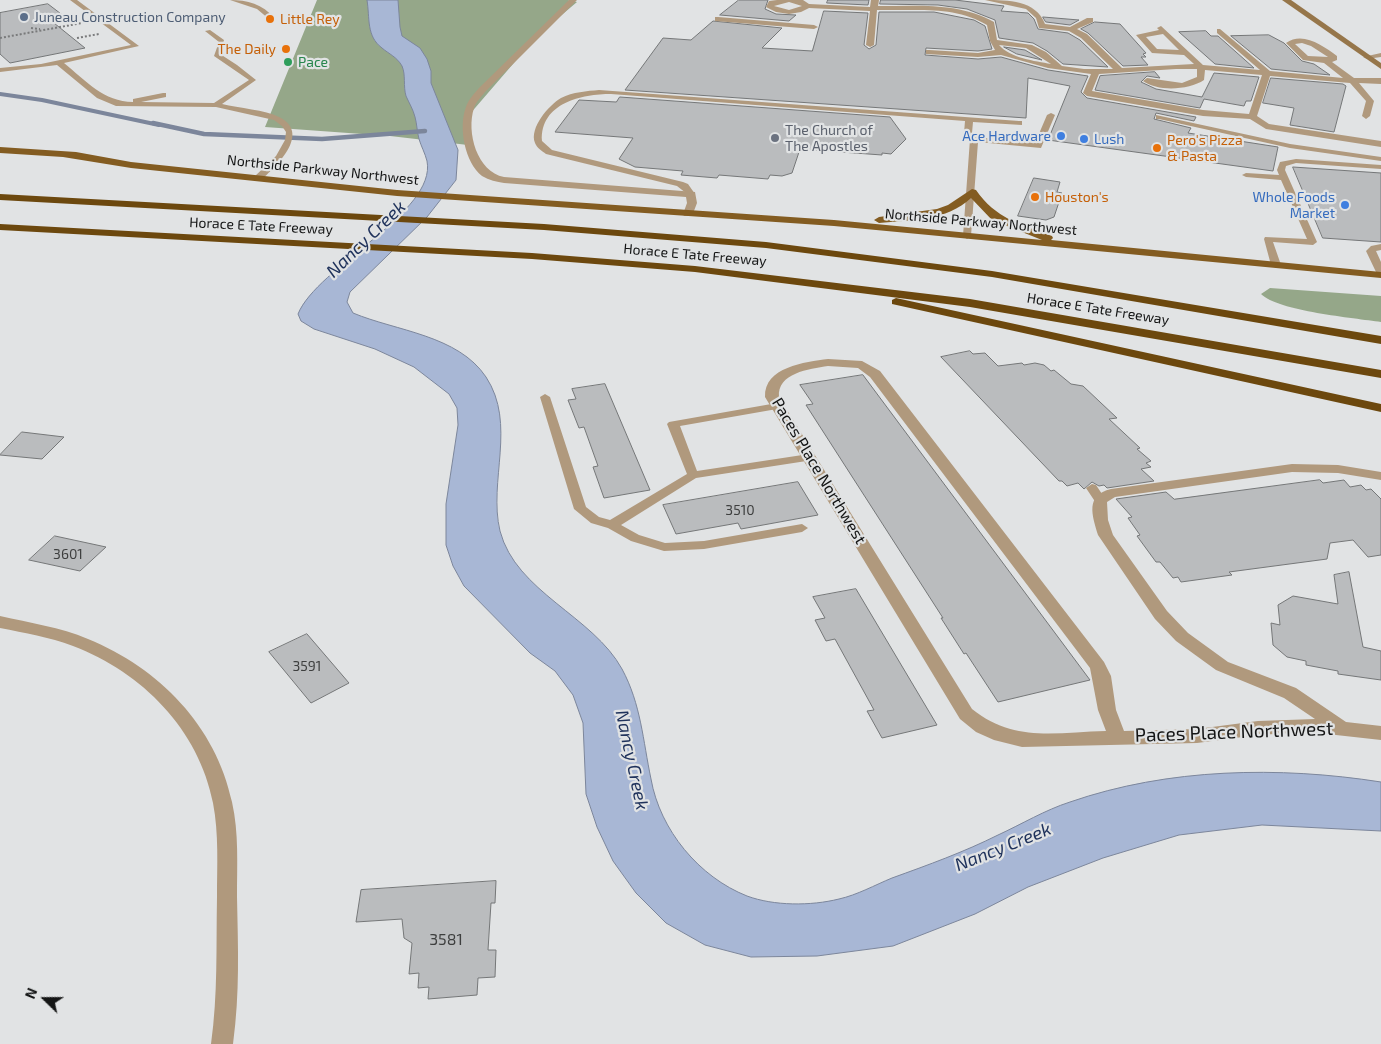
<!DOCTYPE html>
<style>
body{margin:0}
#map{position:relative;width:1381px;height:1044px;overflow:hidden;background:#e1e3e4;font-family:"Exo 2",sans-serif}
canvas{display:block}
.north{position:absolute;left:20px;top:974px;width:50px;height:50px;-webkit-text-stroke:4px #e1e3e4;paint-order:stroke;rotate:292deg;font-size:14px;font-weight:700;line-height:20px;text-align:center;color:#141515}
.north::after{content:'';display:block;margin:auto;width:18px;height:22px;background:#141515;clip-path:polygon(50% 0,100% 100%,50% 72%,0 100%)}
</style>
<div id="map">
<canvas width="1381" height="1044"></canvas>
<div class="north">N</div>
</div>
<script>
const ctx = document.querySelector('canvas').getContext('2d');
ctx.lineJoin = 'round';
function paint(path, color) {
  ctx.fillStyle = color;
  ctx.fill(path, 'evenodd');
}
function strokePath(path, color, width, dash) {
  ctx.strokeStyle = color;
  ctx.lineWidth = width;
  ctx.lineCap = dash ? 'butt' : 'round';
  ctx.setLineDash(dash || []);
  ctx.stroke(path);
}
function drawText(font, color, halo, rows, align = 'center') {
  ctx.font = font + ' "Exo 2",sans-serif';
  ctx.lineWidth = 4.5;
  ctx.setLineDash([]);
  ctx.textBaseline = 'middle';
  ctx.strokeStyle = halo;
  ctx.fillStyle = color;
  for (const [text, x, y, turn = 0] of rows) {
    ctx.save();
    ctx.translate(x, y);
    ctx.rotate((+turn || 0) * Math.PI / 180);
    ctx.textAlign = isNaN(turn) ? turn : align;
    if (halo) ctx.strokeText(text, 0, 0);
    ctx.fillText(text, 0, 0);
    ctx.restore();
  }
}
const forest = new Path2D(`
 M317 0H568L577 2 538 35 469 115 468 145 390 136 265 127Z
 M1270 288 1381 296V322C1354 318 1278 311 1261 294Z`);
const water = new Path2D(`
 M367 0H398L400 27 402 36 420 48 427 59 431 71V83L458 150 456 180 427 217 350 292 347 302 353 313C396 331 458 335 486 377 517 424 488 481 500 531 516 592 593 616 622 669 641 704 643 741 651 779 660 830 699 877 747 896 774 906 811 906 839 899 857 895 875 885 892 878 928 865 964 852 998 835 1022 824 1045 810 1070 802 1168 768 1279 766 1381 782V831L1262 825 1179 835 1103 858 1028 887 975 914 893 946 817 956 751 957 705 945 666 923 636 893 613 861 597 827 586 794 583 723 573 695 555 671 530 653 464 586 453 566 446 545V504L458 425 457 408 449 394 414 367 375 349 314 329 301 321 298 314C317 267 437 212 427 161 425 153 421 146 419 139 417 132 417 124 415 117 413 109 409 103 406 96 403 86 406 75 402 66 397 57 389 54 382 48 366 36 370 18 367 0Z`);
const streamFar1 = new Path2D(`
 M0 94 42 100 159 125`);
const stream = new Path2D(`
 M153 123 204 134 322 139 425 131`);
const building = new Path2D(`
 M739 0H768L765 9 776 14 796 15 789 21 720 15Z
 M828 0H869L868 5 827 3Z
 M881 0H955L1004 6 1001 11 1028 13 1034 19 1038 29 1068 33 1080 40 1108 67 1063 64 1047 51 1033 43 999 38 995 20 967 9 938 5 880 4Z
 M48 4 69 20 54 23 85 48 10 63 0 54V13Z
 M824 11 868 13 864 45 869 49 876 45 879 12H934L974 20 985 26 992 49 978 51 926 48 925 55 978 59 1001 57 1048 70 1088 76 1081 92 1087 98 1196 117 1194 121 1156 113 1154 119 1191 128 1188 133 1278 147 1273 171 1048 140 1070 86 1028 78 1026 118 625 90 663 38 691 40 713 21 782 28 762 48 812 51Z
 M1043 17 1079 20 1070 25 1046 22Z
 M1095 22 1120 24 1146 53 1143 54 1146 57H1141L1148 65 1123 66 1088 33 1081 29Z
 M1206 31 1211 36H1218L1254 68 1215 64 1179 32Z
 M1269 35 1284 43 1302 61 1314 64 1330 75 1271 69 1231 36Z
 M1004 47 1025 50 1042 60 1017 54Z
 M1155 72 1160 78 1147 76 1141 82 1156 89 1202 97 1214 73 1259 77 1251 101H1246L1244 106 1204 99 1200 108 1095 90 1100 76Z
 M1271 78 1343 84 1346 86 1334 132 1290 125 1294 108 1263 103Z
 M620 97 890 117 906 139 891 154 882 153V155L800 149 792 173 782 176 770 175 768 179 719 175 717 178 681 175 683 171 635 167 619 159 633 138 555 132 579 100 616 102Z
 M1293 167 1381 173V242L1323 238Z
 M1034 178 1060 182 1057 192 1062 193 1054 217 1046 220 1018 216Z
 M970 351 973 354 985 353 998 366 1022 363 1024 365 1035 363 1044 365 1051 371 1054 370 1071 384 1083 386 1117 418 1109 419 1140 448 1137 449 1151 461 1146 463 1151 467 1141 469 1154 481 1107 488 1104 485 1099 486 1092 482 1084 489 1078 483 1067 486 1062 481H1059L941 357Z
 M863 375 1090 680 998 702 966 653 964 654 941 618H943L806 405 813 404 800 385Z
 M605 384 650 490 604 498 593 467 598 466 584 427 579 428 568 400 576 399 572 389Z
 M22 432 64 437 42 459 0 455Z
 M1320 480 1323 483 1344 480 1350 487 1361 485 1366 490 1371 489 1381 499V555L1368 557 1353 540 1330 543 1327 559 1229 572 1232 575 1181 582 1178 577 1173 578 1160 562H1156L1137 536 1140 535 1128 518 1132 517 1116 499 1166 492 1174 499Z
 M798 482 818 515 741 529 738 523 676 534 663 505Z
 M55 536 106 547 80 571 29 560Z
 M1349 572 1363 647 1381 651V680L1338 674V671L1306 665V661L1287 657 1273 645 1271 623 1280 625 1278 605 1293 596 1338 604 1334 575Z
 M856 589 937 725 882 738 867 711 874 710 835 639 826 641 815 620 825 618 813 597Z
 M307 634 349 683 311 703 269 652Z
 M496 881 495 903H491L488 950H496L495 977 478 978 477 995 428 999 429 987 418 988 419 973 409 974 412 943 404 938 402 919 356 922 361 890Z`);
const path = new Path2D(`
 M31 28 40 29
 M0 38 82 23
 M77 38 99 34`);
const service = new Path2D(`
 M70 0H77L139 46 64 63C85 80 104 102 133 102V99L163 93H166V97L141 102 214 103 249 80 214 56 219 42 205 31 210 30 224 40 220 54 237 65 256 80 222 104C239 108 265 110 279 117 312 133 276 167 260 181H254V177L276 156 285 140 286 132 282 126 274 120 216 107 116 106 97 98 57 65 0 72V68L41 64 131 45Z
 M230 0C247 0 263 4 274 18L269 19 257 9Z
 M599 90 1019 121H1022V125L973 122 972 133 976 137 1035 143 1047 115 1051 113 1055 115 1041 148 978 142 971 236 967 239 963 236 970 139 964 133 965 121 611 94C582 94 540 103 542 141L552 150 683 182 688 184 695 194 691 197 677 186 546 154C542 151 537 148 535 143 529 128 549 105 561 98 573 92 587 91 599 90Z
 M1156 115 1290 144 1381 157V161L1290 148 1159 119H1156Z
 M1296 159 1381 165V169L1296 163 1286 166 1285 170 1317 242 1313 245 1273 242 1281 265 1276 268 1271 265 1264 239 1265 237 1307 239 1281 180 1246 177 1242 175 1246 173 1279 175 1277 170 1280 162Z
 M1381 244V250L1376 251 1381 262V275L1376 272 1366 251 1371 246Z
 M545 394 550 397 586 507 599 517 610 520 687 474 667 424 669 422 777 403 781 404 783 406 777 409 680 426 697 471 809 454 815 458 813 460 696 478 621 525 639 535 665 543 704 541 802 524 808 528 802 532 704 549 664 551 631 541 608 528 591 523 574 509 540 397Z
 M1092 484 1096 485 1106 500 1104 503H1096L1086 488Z`);
const minor = new Path2D(`
 M569 0H577L485 92C481 97 476 102 474 108 466 132 477 172 504 177L695 192 697 203 692 216H684L683 214 687 203 686 197 504 183C497 182 489 180 482 176 465 163 458 127 466 107 468 100 474 94 479 88Z
 M777 0H803L809 4 870 7 871 0H879L878 6C917 6 959 2 994 22L997 40 1032 45 1046 52 1062 66 1084 69H1113L1081 38 1069 31 1039 28 1036 18 1026 9 985 0C1008 0 1036 0 1045 24L1070 27 1087 18H1093V22L1077 29 1087 34 1122 68 1194 64 1184 55 1152 53 1136 35 1159 30 1157 28 1161 26 1203 65 1260 70 1217 33V29H1220L1270 71 1343 78 1324 63 1303 60 1286 43C1303 31 1323 46 1337 56V60L1332 62 1354 78H1381V84L1359 83 1374 101 1370 116 1366 119 1362 116 1366 101 1350 83 1270 76 1257 116 1269 124 1381 141V147L1266 129 1250 119 1203 116 1087 96 1083 93 1091 74 1048 68 1001 55 978 57 926 54V50H929L978 53 995 50 990 41 987 25C955 5 914 11 877 10L874 45 870 47 866 45 870 11 809 8 801 12 789 14 776 12 766 7 769 1ZM789 2 802 6 789 10 774 6ZM1163 34 1179 50 1157 49 1146 37ZM1302 43 1311 46 1328 57 1308 56 1295 44ZM999 45 1026 48 1051 64C1035 61 1010 58 999 45ZM1176 69H1197V77L1182 83 1147 78 1143 81C1158 92 1189 90 1204 80L1205 70 1262 75 1249 114 1203 110 1092 91 1099 74Z
 M718 17 814 25 818 27 814 29 715 21V17Z
 M1381 53V57L1367 59 1363 57Z
 M828 359 862 361 880 371 1104 662 1111 676 1116 710 1124 731 1197 729 1258 721 1315 719 1284 698 1216 670 1176 641 1155 619 1098 535C1092 515 1085 495 1111 489L1292 464 1338 465 1381 472V480L1338 473 1292 472 1115 497 1107 502 1108 520 1113 535 1167 611 1188 633 1228 662 1296 688 1346 722 1381 726V740L1309 732 1258 735 1197 743 1022 747 994 740 976 732 960 719 765 397C764 367 805 362 828 359ZM828 366 858 368 870 377 1090 668 1098 710 1106 731C1056 732 1014 743 972 709L779 397C777 373 809 369 828 366Z
 M0 616C30 623 60 627 88 639 159 668 216 726 232 802 239 833 237 865 237 897 238 948 240 992 233 1044H211C218 994 216 948 217 897 217 866 219 834 213 803 199 730 142 672 73 646 49 637 25 633 0 628Z`);
const secondary = new Path2D(`
 M1282 0H1291L1381 63V69Z`);
const primary = new Path2D(`
 M0 147 76 152 131 162 397 190 834 220 1042 240 992 220 971 198C947 221 910 220 879 223L874 220 879 217 937 209 948 205 972 189 976 190C995 218 1021 225 1052 236L1053 238 1051 240 1381 272V278L834 226 397 196 131 168 63 157 0 153Z`);
const motorway = new Path2D(`
 M0 194 544 224 766 242 992 271 1381 336V344L992 277 766 248 544 230 0 200Z
 M0 224 532 253 695 266 970 299 1381 370V378L970 307 695 272 532 259 0 230Z
 M896 298 1381 404V412L892 304V300Z`);
const markers = [
 [24,17,5,"#5c6f8a"],
 [270,19,5,"#e8710a"],
 [286,49,5,"#e8710a"],
 [288,62,5,"#2e9e5b"],
 [1061,136,5,"#3f7fe0"],
 [775,138,5,"#6b7280"],
 [1084,139,5,"#3f7fe0"],
 [1157,148,5,"#e8710a"],
 [1035,197,5,"#e8710a"],
 [1345,205,5,"#3f7fe0"]
];
const farServicenames = [
 ["Juneau Construction Company",34,17]
];
const farFoodnames = [
 ["Little Rey",280,19],
 ["The Daily",276,49,"right"],
 ["Pero's Pizza",1167,140],
 ["& Pasta",1167,156],
 ["Houston's",1045,197]
];
const farLeisurenames = [
 ["Pace",298,62]
];
const farWorshipnames = [
 ["The Church of",785,130],
 ["The Apostles",785,146]
];
const farShopnames = [
 ["Ace Hardware",1051,136],
 ["Lush",1094,139,"left"],
 ["Whole Foods",1335,197],
 ["Market",1335,213]
];
const farStreetnames = [
 ["Northside Parkway Northwest",323,170,6],
 ["Northside Parkway Northwest",981,222,5],
 ["Horace E Tate Freeway",261,226,3],
 ["Horace E Tate Freeway",695,255,5],
 ["Horace E Tate Freeway",1098,309,9]
];
const numberNames = [
 ["3510",740,510],
 ["3601",68,554],
 ["3591",307,666]
];
const streetNames = [
 ["Paces Place Northwest",819,471,59]
];
const nearNumbernames = [
 ["3581",446,940]
];
const waterNames = [
 ["Nancy Creek",366,239,-44],
 ["Nancy Creek",632,760,78],
 ["Nancy Creek",1003,847,-22]
];
const nearStreetnames = [
 ["Paces Place Northwest",1234,732,-2]
];
paint(forest, '#95a789');
paint(water, '#a8b7d5');
strokePath(water, '#7c869b', 1);
strokePath(streamFar1, '#7c869b', 4);
strokePath(stream, '#7c869b', 4.5);
paint(building, '#babcbe');
strokePath(building, '#757778', 1);
strokePath(path, '#797a7b', 2, [2, 2]);
paint(service, '#b0997d');
paint(minor, '#b0997d');
paint(secondary, '#96764a');
paint(primary, '#835c21');
paint(motorway, '#6c480e');
for (const [x, y, r, color] of markers) {
  const dot = new Path2D();
  dot.arc(x, y, r, 0, 2 * Math.PI);
  ctx.fillStyle = color;
  ctx.fill(dot);
  strokePath(dot, '#e1e3e4', 2);
}
drawText('14px', '#4e5e75', '#e1e3e4', farServicenames, 'left');
drawText('14px', '#c56008', '#e1e3e4', farFoodnames, 'left');
drawText('14px', '#27864d', '#e1e3e4', farLeisurenames, 'left');
drawText('14px', '#5b616d', '#e1e3e4', farWorshipnames, 'left');
drawText('14px', '#366cbe', '#e1e3e4', farShopnames, 'right');
drawText('14px', '#141515', '#e1e3e4', farStreetnames);
drawText('14px', '#3e3f3f', null, numberNames);
drawText('16px', '#141515', '#e1e3e4', streetNames);
drawText('16px', '#3e3f3f', null, nearNumbernames);
drawText('italic 18px', '#20335c', '#e1e3e4', waterNames);
drawText('19px', '#141515', '#e1e3e4', nearStreetnames);
</script>
